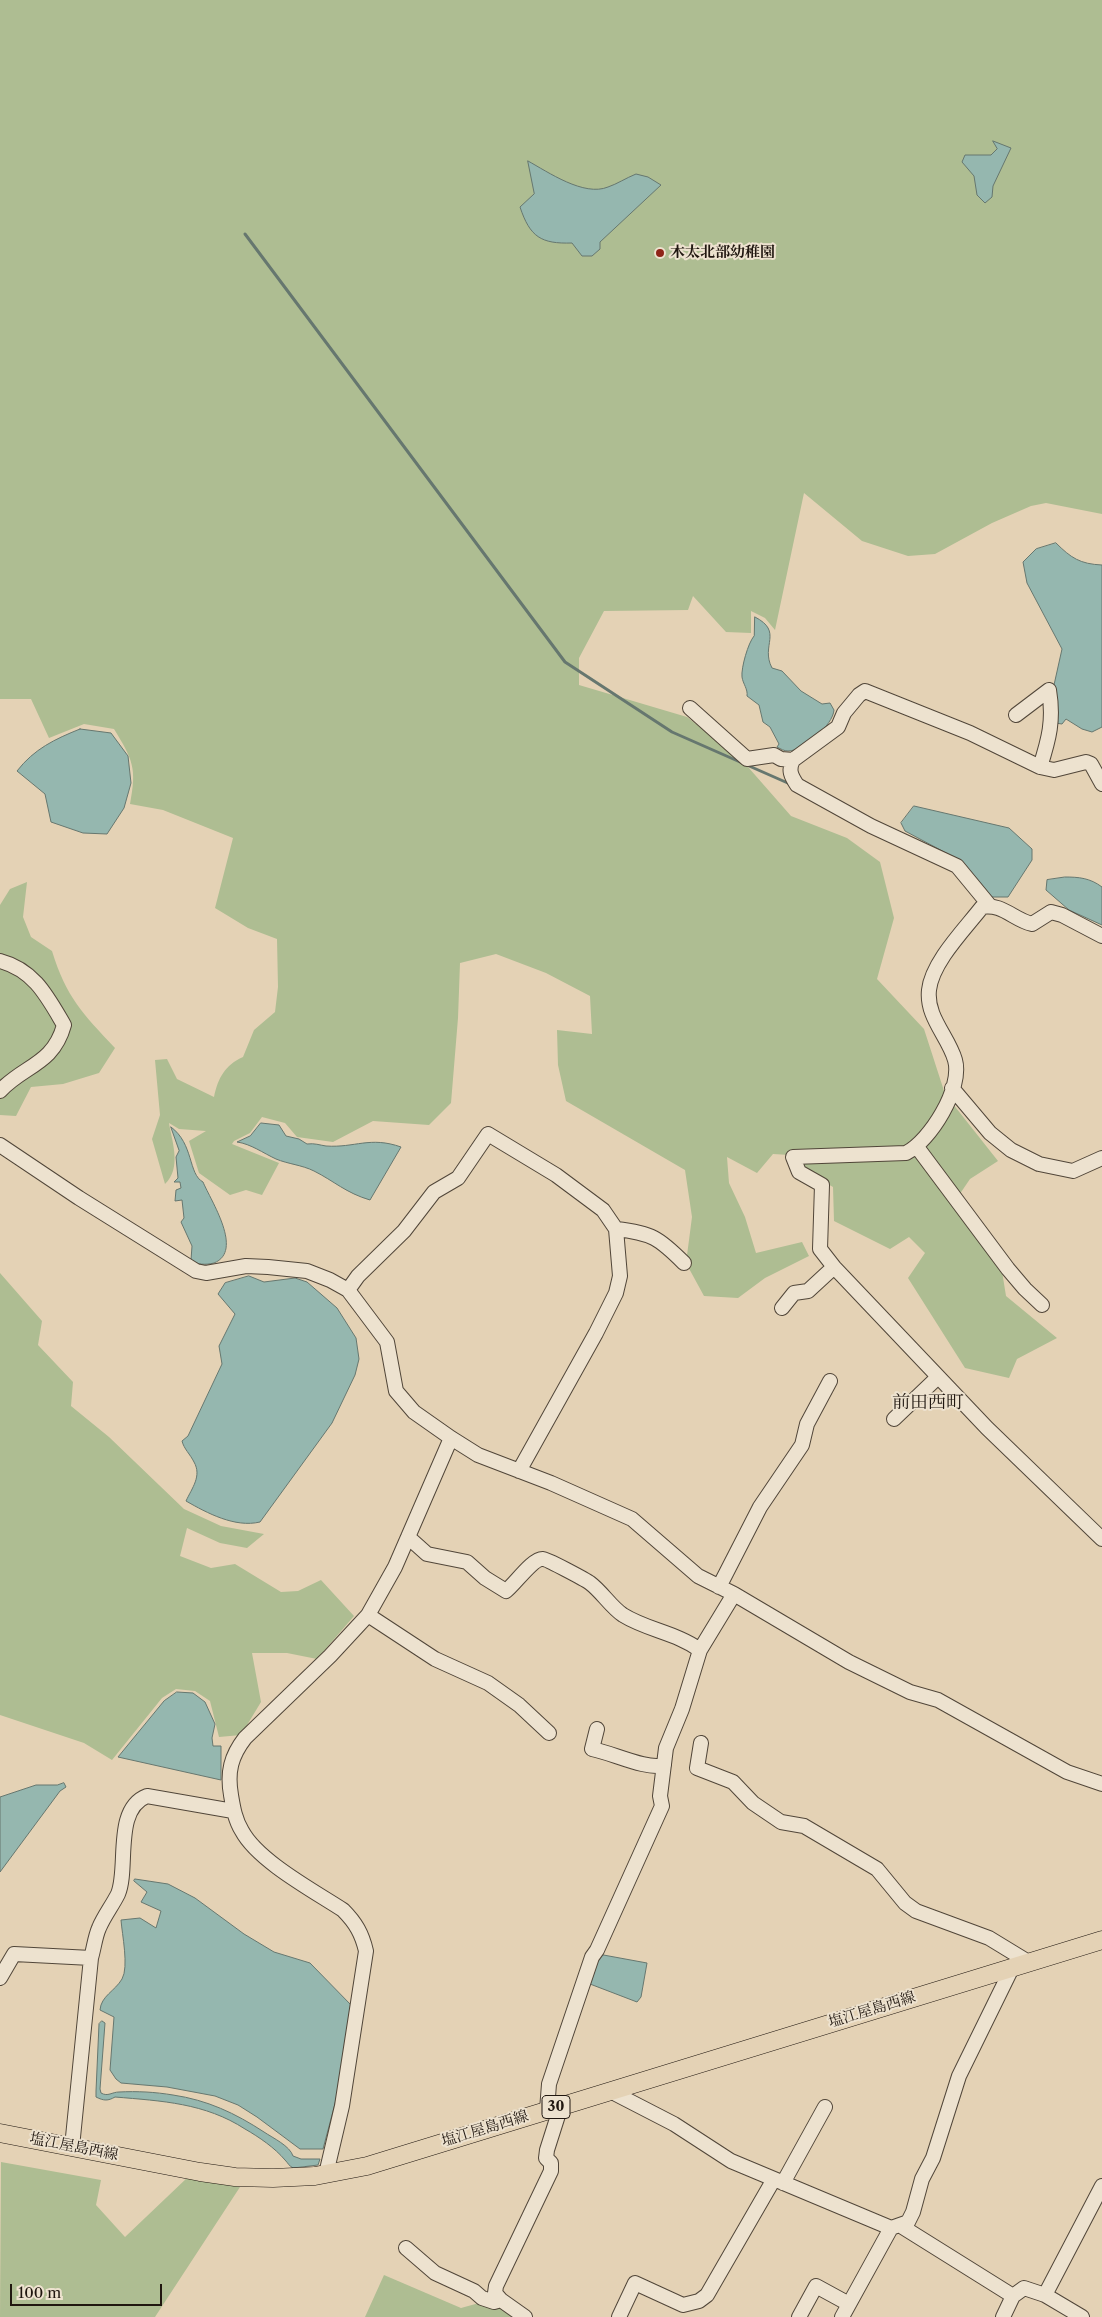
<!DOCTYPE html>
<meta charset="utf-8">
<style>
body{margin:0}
#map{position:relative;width:1102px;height:2317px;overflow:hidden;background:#e4d2b5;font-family:"Libre Caslon Text",serif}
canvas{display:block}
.scale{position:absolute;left:10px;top:2284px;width:152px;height:22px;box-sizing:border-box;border:2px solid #201710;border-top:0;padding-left:6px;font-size:15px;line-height:18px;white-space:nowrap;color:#201710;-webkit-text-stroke:4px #ede2cf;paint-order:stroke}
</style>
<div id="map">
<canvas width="1102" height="2317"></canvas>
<div class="scale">100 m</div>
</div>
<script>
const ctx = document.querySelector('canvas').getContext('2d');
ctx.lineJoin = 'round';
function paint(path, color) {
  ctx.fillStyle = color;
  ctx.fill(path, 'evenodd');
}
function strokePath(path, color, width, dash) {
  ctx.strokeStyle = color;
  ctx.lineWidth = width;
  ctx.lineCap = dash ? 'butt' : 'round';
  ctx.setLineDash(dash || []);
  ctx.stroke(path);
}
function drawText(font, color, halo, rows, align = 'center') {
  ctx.font = font + ' "Libre Caslon Text","Noto Serif JP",serif';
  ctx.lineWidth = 4;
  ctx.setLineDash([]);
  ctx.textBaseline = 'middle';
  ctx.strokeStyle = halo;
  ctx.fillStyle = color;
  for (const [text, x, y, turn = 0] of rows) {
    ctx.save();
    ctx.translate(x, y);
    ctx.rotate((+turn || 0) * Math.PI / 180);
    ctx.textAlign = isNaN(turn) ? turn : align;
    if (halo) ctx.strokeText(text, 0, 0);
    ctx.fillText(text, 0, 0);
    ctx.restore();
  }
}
const green = new Path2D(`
 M0 0H1102V514L1046 503 1031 506 992 523 935 554 908 556 862 541 804 493 775 630 765 618 751 611V633L726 632 693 596 688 610 604 611 579 658V685L687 717 741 759 791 816 847 838 880 862 894 918 877 979 924 1029 945 1094 998 1161 970 1179 953 1204 1001 1265 1006 1296 1057 1338 1017 1359 1009 1378 965 1368 908 1278 925 1253 909 1237 890 1249 834 1221 833 1187 805 1171 790 1155 773 1154 757 1173 727 1157 729 1183 745 1217 756 1253 802 1242 809 1256 765 1278 738 1298 704 1296 686 1263 692 1217 685 1170 566 1101 558 1065 557 1030 592 1034 590 996 546 973 496 954 460 963 458 1018 451 1103 429 1125 373 1121 333 1142 297 1137 285 1123 262 1117 250 1133 234 1141 232 1144 279 1163 262 1195 246 1190 230 1195 199 1173 189 1141 206 1131 179 1129 169 1123C172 1142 182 1168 165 1184L152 1139 160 1115 155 1060 167 1059 177 1079 214 1097C218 1078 225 1065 243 1057L254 1030 275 1012 278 987 277 939 248 928 215 908 233 838 163 810 130 804C137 768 133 760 114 729L84 724 49 738 31 699H0Z
 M27 882 23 917 31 937 52 951C66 997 83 1014 115 1048L99 1073 63 1084 31 1087 16 1116 0 1115V905L10 889Z
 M0 1273 42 1321 38 1345 73 1382 71 1406 109 1437 184 1509 221 1526 264 1534 247 1548 220 1543 187 1528 180 1556 211 1568 235 1564 281 1592 298 1591 321 1580 354 1616 317 1659 287 1653H252L261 1702 241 1735 219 1737 210 1701 195 1691 176 1689 162 1698 112 1760 84 1743 0 1715Z
 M1 2162 101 2180 96 2205 125 2237 188 2177 240 2187 155 2317H0Z
 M384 2275 461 2308 497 2298 513 2317H365Z`);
const water = new Path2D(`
 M993 141 1011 148 993 186 992 197 985 203 977 195 974 176 962 162 965 155H991L997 149Z
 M528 161C548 172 584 197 608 187 617 184 626 178 636 174L648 177 661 185 600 242V249L592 256H582L572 243C541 244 530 237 520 207L534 194Z
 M1056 543C1071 558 1080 564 1102 565V727L1092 732 1082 729 1066 719 1062 724 1055 723 1054 685 1062 649 1027 583 1023 562 1036 549Z
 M755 617C784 632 760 645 772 668L782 671 801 691 822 704 830 703 834 710C833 725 804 751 788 751 784 751 781 749 777 747L779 744 770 727 763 722 759 705 747 696C748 689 743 684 742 677 741 668 748 643 754 636Z
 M80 729 111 733 128 756 131 783 124 808 107 834 83 833 51 822 45 794 17 771C34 749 55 739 80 729Z
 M914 806 1009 828 1032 849V860L1008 897H991L961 861 905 831 901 823Z
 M1065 877C1079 877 1090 878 1102 887V925L1069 910 1046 890 1047 880Z
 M261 1123 279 1125 286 1136 299 1139 307 1144C315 1143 319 1145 326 1146 355 1148 370 1136 401 1147L370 1200C346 1193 334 1181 314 1171 302 1165 288 1164 276 1159 263 1153 251 1144 237 1142L250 1136Z
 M171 1127C194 1144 188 1174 203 1182 211 1201 244 1251 214 1263 206 1265 197 1265 191 1260L192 1246 181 1222 184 1218 182 1200 175 1201 176 1190 181 1188 180 1182H174L178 1178 176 1157 179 1151Z
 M249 1276 264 1282 295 1278 307 1282 337 1308 356 1338 359 1359 355 1375 332 1423 260 1522C235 1528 207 1513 186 1501 192 1488 202 1476 194 1462 190 1454 184 1449 182 1441L188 1436 222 1364 219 1346 235 1314 218 1294 225 1283Z
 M177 1692 193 1693 205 1702 215 1724 212 1738 213 1746H221V1780L118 1757 164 1701Z
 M64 1783 66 1787 60 1791 0 1872V1797L36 1785H57Z
 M135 1879 168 1884 195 1898 244 1934 274 1952 310 1963 352 2006 336 2100 323 2149H300L257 2117 238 2105 215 2096 167 2087 121 2083 116 2079 110 2070 114 2017 100 2010C101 1996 115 1991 122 1979 129 1967 122 1934 121 1920L140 1918 156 1928 161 1911 141 1902 147 1892 134 1881Z
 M598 1954 647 1963 641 1997 637 2002 590 1984 588 1982Z
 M102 2021 105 2023 100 2089 101 2093C108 2097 112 2092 119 2092 137 2091 155 2092 173 2095 207 2100 235 2113 264 2132 273 2138 290 2146 293 2156L301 2159H320L318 2165 293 2168C289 2166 288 2163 285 2160 275 2148 259 2137 245 2129 205 2103 162 2101 115 2097 108 2101 104 2101 96 2097V2091L99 2024Z`);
const stream = new Path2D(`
 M245 234 565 662 672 732 790 784`);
const minor = new Path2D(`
 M690 708 747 759 774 755 781 759 793 760 838 727 844 713 859 695 865 691 970 733 1040 767 1054 770 1086 762 1091 764 1102 784
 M1016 715 1049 690C1054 720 1049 739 1040 767
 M793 760C788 770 791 776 797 785L871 826 957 866 990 906
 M1102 936 1062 915 1051 912 1032 924C1014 920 1002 903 982 907 965 929 932 962 929 990 926 1017 948 1036 955 1060 963 1088 930 1141 906 1153L793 1157 799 1172 822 1185 820 1249 834 1267 987 1428 1102 1539
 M0 961C34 970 47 996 64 1025 53 1065 24 1065 0 1091
 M952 1088 990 1133 1011 1150 1039 1164 1073 1171 1102 1158
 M0 1145 79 1198 196 1271 206 1273 246 1266 268 1267 307 1271 330 1280 348 1290 387 1342 396 1391 414 1412 451 1438 478 1455 551 1483 632 1519 698 1576 734 1594 849 1662 910 1692 938 1700 1067 1772 1102 1784
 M917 1147 1008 1269 1025 1289 1042 1305
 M348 1290 358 1276 404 1231 434 1192 458 1178 488 1134 556 1175 603 1210 616 1229C652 1233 659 1238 684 1263
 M782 1308 794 1293 808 1291 834 1267
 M894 1419 938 1377
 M519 1471 596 1333 616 1293 620 1276 616 1229
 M408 1537 427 1554 467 1562 485 1578 506 1591C515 1584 533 1558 543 1559 547 1559 586 1580 590 1583 602 1592 611 1607 623 1615 647 1630 677 1633 700 1650
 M719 1587 760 1507 802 1445 807 1424 830 1381
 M368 1615 435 1659 488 1683 519 1705 549 1733
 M597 1729 592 1749C613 1753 646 1770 664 1765
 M701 1743 697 1768 733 1782 753 1803 781 1822 804 1826 877 1869 905 1903 916 1911 989 1938 1030 1963
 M0 1978 14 1954 91 1958
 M610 2091 674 2124 731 2161 774 2179 707 2295 699 2301 683 2305 635 2283 619 2317
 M547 2110 549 2084 592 1957 597 1950 662 1806 660 1796 666 1748 682 1709 700 1650 734 1594
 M72 2147 91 1958C94 1948 95 1937 99 1928 104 1916 112 1906 118 1894 129 1868 113 1809 147 1796L233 1811
 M326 2174 342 2106 366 1951C362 1934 356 1923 343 1910 314 1891 258 1861 242 1831 235 1820 233 1807 231 1795 227 1772 231 1756 245 1738L330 1656 368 1615 395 1567 451 1438
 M774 2179 891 2228 908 2222 913 2212 922 2179 933 2158 959 2076 1012 1968
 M783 2183 825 2107
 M901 2226 1013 2296 1003 2317
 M406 2248 435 2273 474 2291 482 2298 494 2302 501 2300
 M1045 2295 1102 2186
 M1013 2296 1024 2288 1045 2295 1082 2317
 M525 2317 501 2300 495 2293 496 2286 551 2171V2163L546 2158 547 2150 561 2106
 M799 2317 816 2286 849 2304
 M842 2317 891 2228`);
const major = new Path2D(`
 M0 2133 200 2172 235 2177 273 2178 315 2176 367 2166 1102 1940`);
const markers = [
 [660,253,5,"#8f2418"]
];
const shields = [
 [556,2107,28]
];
const shieldNames = [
 ["30",556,2107]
];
const poiNames = [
 ["木太北部幼稚園",670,253]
];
const streetNames = [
 ["塩江屋島西線",872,2010,-17],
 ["塩江屋島西線",485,2129,-17],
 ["塩江屋島西線",74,2147,11]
];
const quarterNames = [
 ["前田西町",928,1403]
];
paint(green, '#aebd92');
paint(water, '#95b7af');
strokePath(water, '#66776f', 1);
strokePath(stream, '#66776f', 3);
strokePath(minor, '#514639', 16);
strokePath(major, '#201710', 19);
strokePath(minor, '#ede2cf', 14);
strokePath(major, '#e4d2b5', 18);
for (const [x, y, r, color] of markers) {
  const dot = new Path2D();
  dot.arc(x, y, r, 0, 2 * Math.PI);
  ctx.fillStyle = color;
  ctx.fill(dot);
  strokePath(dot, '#ede2cf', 2);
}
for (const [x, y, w] of shields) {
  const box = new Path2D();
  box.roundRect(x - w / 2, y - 11.5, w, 23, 4);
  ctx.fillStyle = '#ede2cf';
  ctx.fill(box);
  strokePath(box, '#201710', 1);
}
drawText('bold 14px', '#201710', null, shieldNames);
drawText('bold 15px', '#201710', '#ede2cf', poiNames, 'left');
drawText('15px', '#201710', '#ede2cf', streetNames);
drawText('18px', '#201710', '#ede2cf', quarterNames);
</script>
